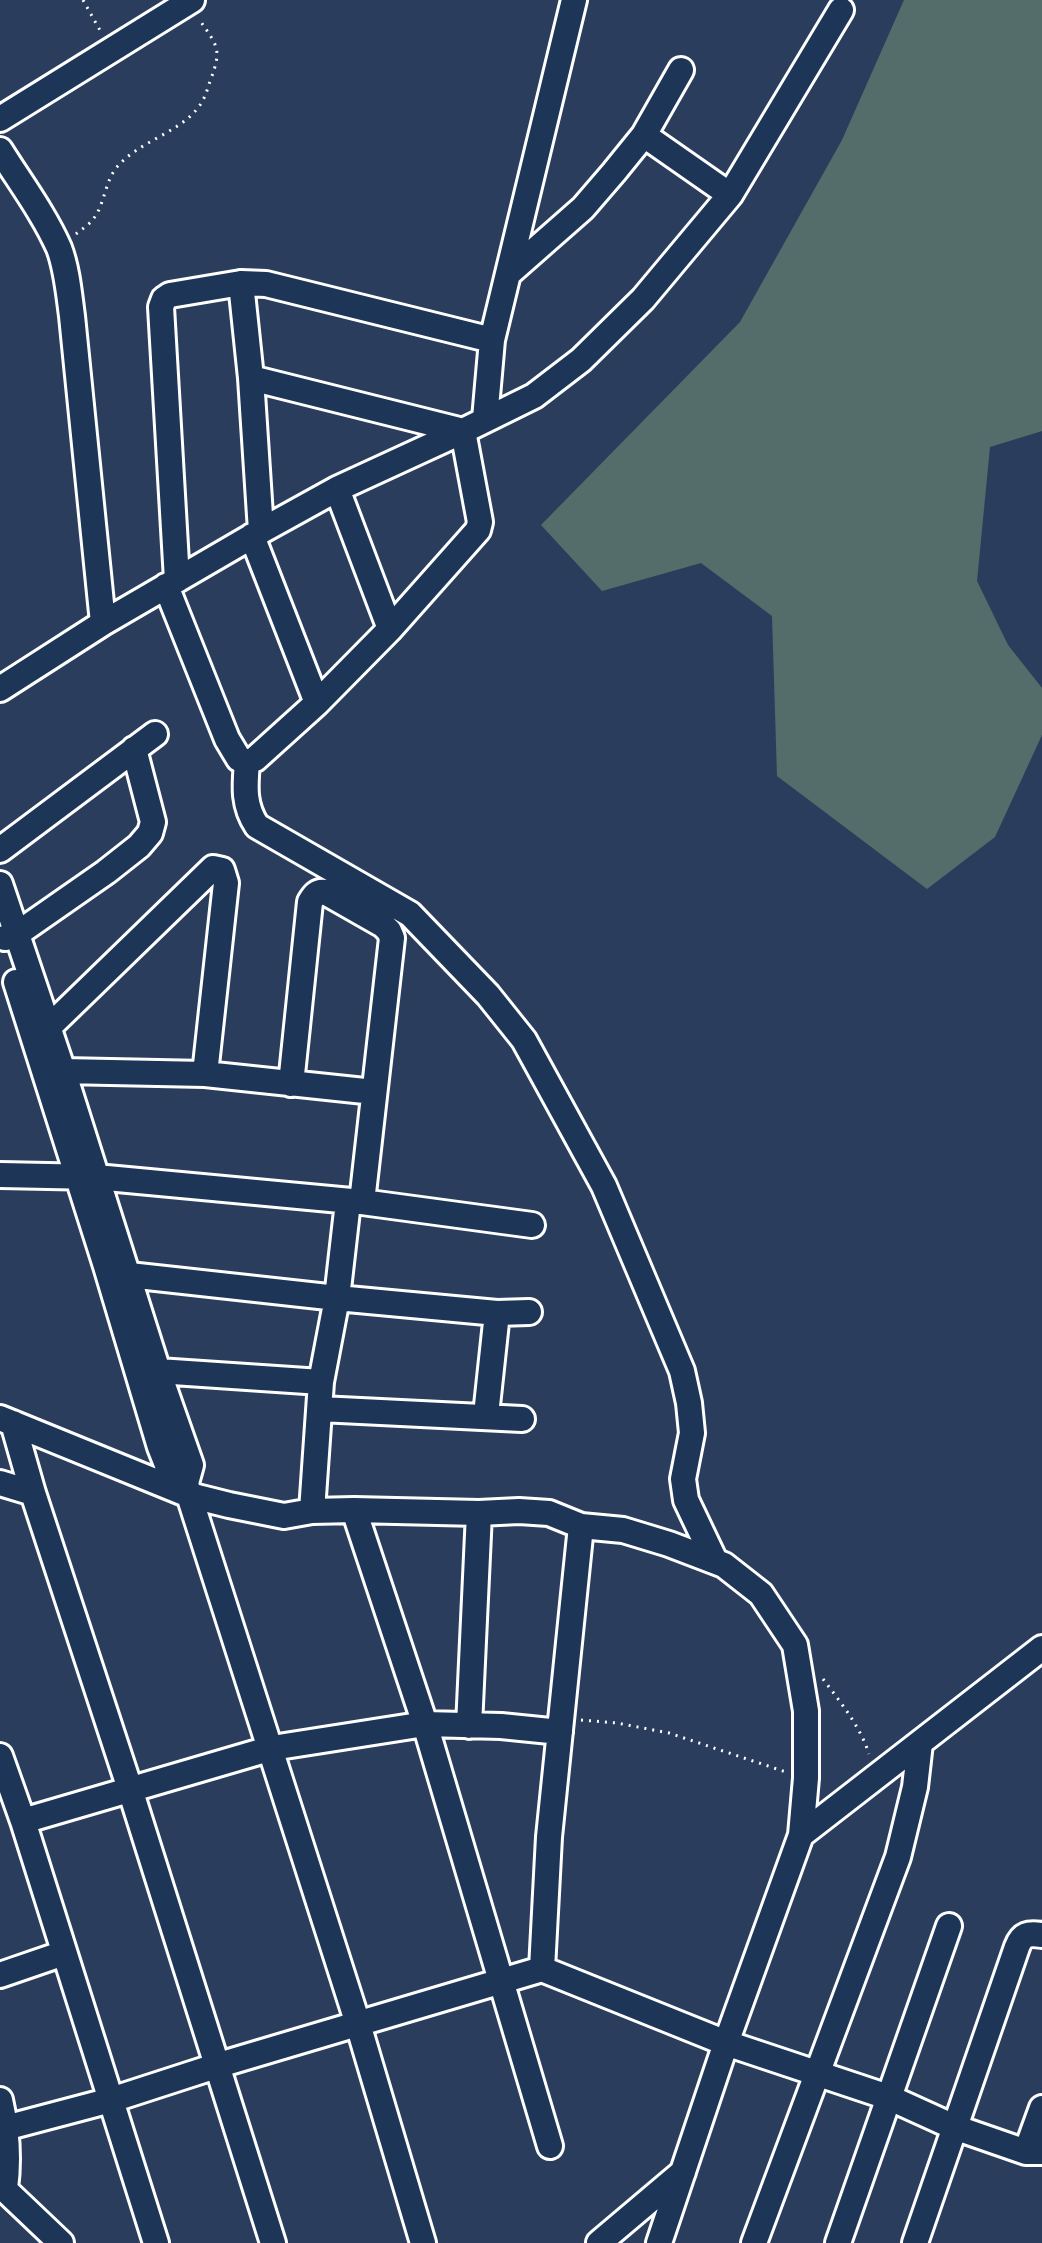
<!DOCTYPE html>
<style>
body{margin:0}
canvas{display:block;background:#2b3d5d}
</style>
<canvas width="1042" height="2243"></canvas>
<script>
const ctx = document.querySelector('canvas').getContext('2d');
ctx.lineJoin = 'round';
function paint(path, color) {
  ctx.fillStyle = color;
  ctx.fill(path, 'evenodd');
}
function strokePath(path, color, width, dash) {
  ctx.strokeStyle = color;
  ctx.lineWidth = width;
  ctx.lineCap = dash ? 'butt' : 'round';
  ctx.setLineDash(dash || []);
  ctx.stroke(path);
}
const green = new Path2D(`
 M904 0H1042V431L990 447 977 581 1008 645 1042 688V735L995 837 927 889 777 776 772 616 701 563 602 591 541 525 740 322 842 140Z`);
const path = new Path2D(`
 M83 0 101 32
 M76 234C82 229 90 224 94 218 105 203 105 181 117 167 138 142 178 133 197 109 204 101 207 91 210 81 223 48 217 46 199 19
 M823 1679C841 1703 860 1726 869 1754
 M581 1720 617 1723 669 1733 786 1772`);
const minor = new Path2D(`
 M0 119 192 0
 M644 135 730 195 841 10
 M0 150C20 182 44 214 59 248 67 269 69 294 72 316L103 623
 M508 274 583 208 614 172 644 135 681 70
 M241 283 251 378 261 531
 M492 340 574 0
 M337 489 390 629
 M252 536 317 703
 M177 580 161 307 164 299 170 295 241 283 266 284 492 340 485 419
 M166 586 227 739 239 759 247 762 255 759 317 703 390 629 478 530 480 522 463 431 251 378
 M0 689 103 623 261 531 337 489 463 431 534 396 581 360 643 299 730 195
 M247 762C245 786 243 805 257 826L410 914 488 995 524 1040 604 1186 682 1371 689 1403 692 1433 683 1479 686 1500 715 1561
 M0 850 155 734
 M0 884 63 1071 158 1371 191 1465 186 1483 189 1495 358 2024 423 2243
 M5 938 17 934 106 872 139 846 150 833 153 822 134 749
 M16 982 106 1266 160 1447 169 1470 186 1483
 M48 1028 213 868 222 870 226 883 205 1074 63 1071
 M205 1074 374 1092
 M291 1084 310 902C314 895 317 891 325 892L383 925 389 931 392 938 362 1202
 M0 1175 96 1177 362 1202 532 1225
 M129 1275 337 1298 497 1313 529 1312
 M158 1371 321 1382
 M320 1409 522 1419
 M486 1415 497 1313
 M0 1418 189 1495 229 1505 284 1516 312 1511 354 1510 479 1513 519 1511 549 1513 581 1526 623 1530 669 1544 724 1565 761 1594 795 1645 806 1711V1778L801 1835 726 2043 659 2243
 M13 1423 33 1493 130 1789 273 2243
 M0 1483 33 1493
 M354 1510 425 1724 550 2146
 M312 1511 321 1382 337 1298 348 1202
 M469 1726 479 1513
 M0 1756 23 1821 156 2243
 M23 1821 272 1748 425 1724 501 1726 560 1732
 M801 1835 1042 1648
 M542 1969 549 1837 581 1526
 M0 1975 64 1953
 M0 2100C7 2130 9 2159 5 2189
 M5 2128 111 2100 219 2065 542 1969 726 2043 888 2097 954 2127 1026 2152H1042
 M1026 2152 1042 2108
 M0 2185 61 2243
 M599 2243 683 2172
 M754 2243 898 1857 915 1787 920 1743
 M838 2243 949 1926
 M915 2243 1017 1947C1022 1934 1028 1933 1042 1935`);
paint(green, '#556d6a');
strokePath(minor, '#fff', 30);
strokePath(path, '#fff', 3, [2, 6]);
strokePath(minor, '#1d3557', 24);
</script>
